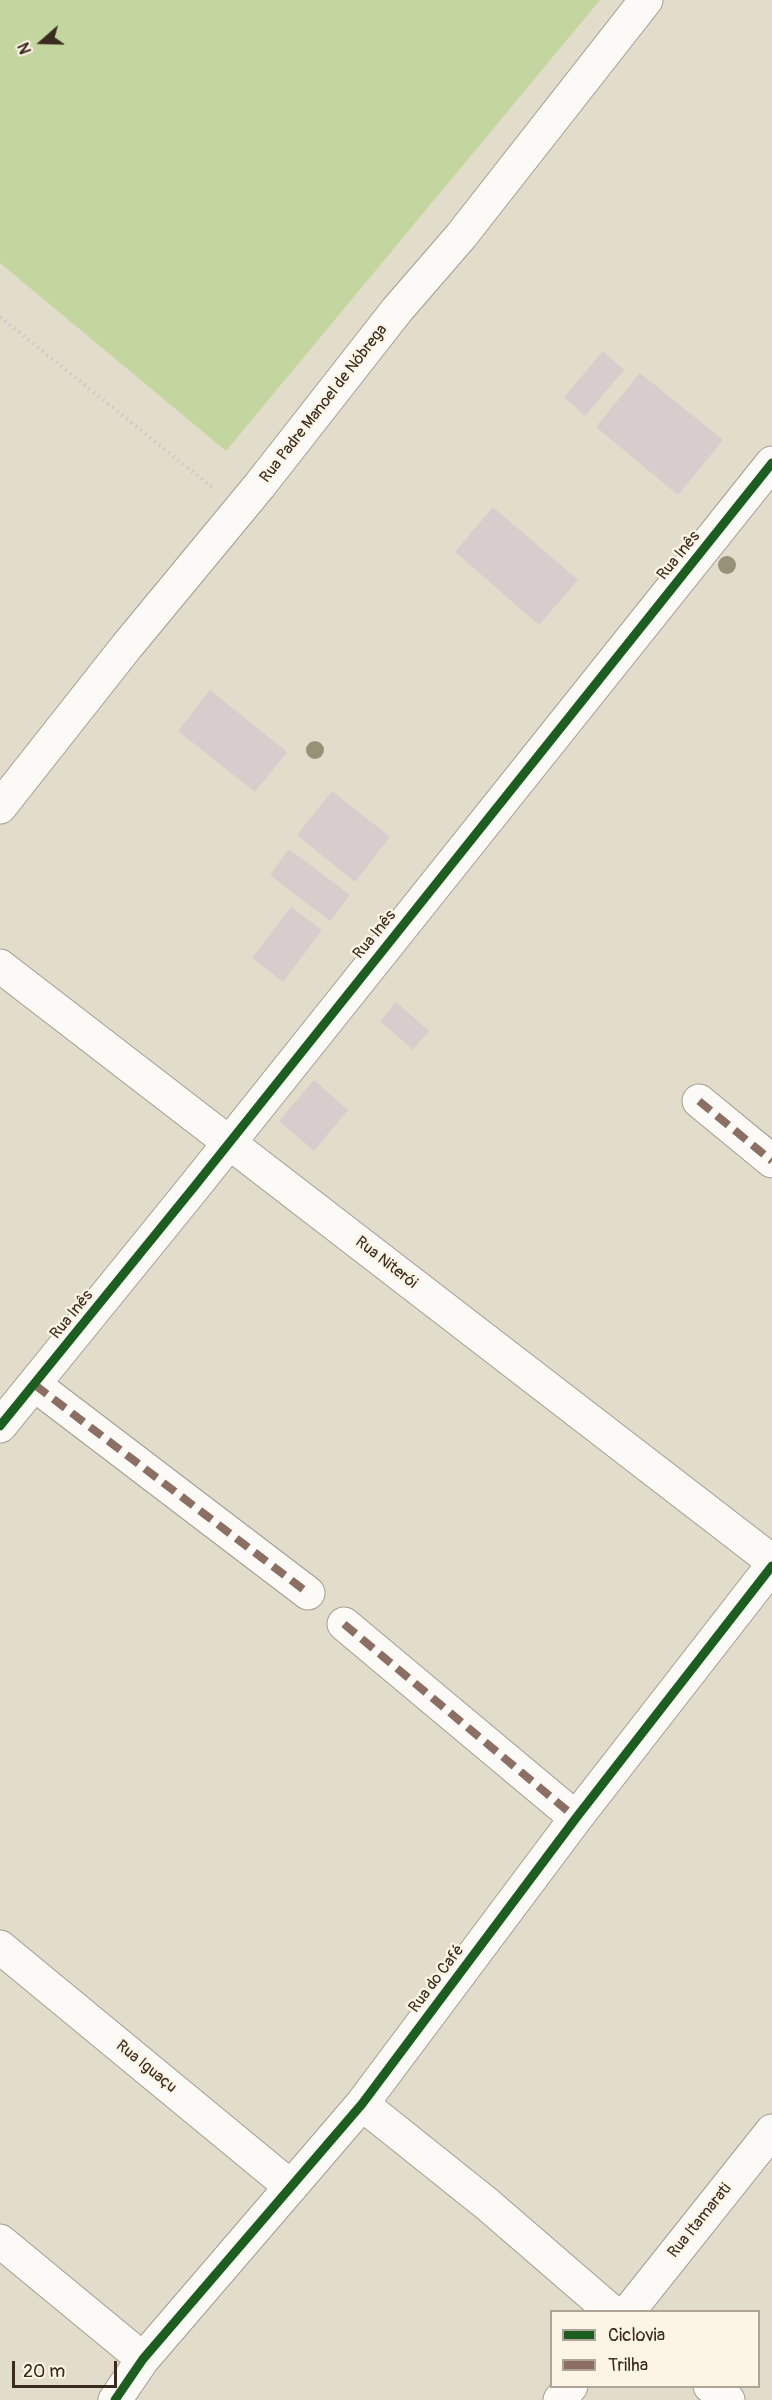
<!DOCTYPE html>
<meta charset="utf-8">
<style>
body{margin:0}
#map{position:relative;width:772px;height:2400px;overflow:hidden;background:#e2ddcb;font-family:Pangolin,sans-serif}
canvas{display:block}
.legend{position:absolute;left:550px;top:2310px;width:210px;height:78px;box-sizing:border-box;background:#fcf5e5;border:2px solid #afa495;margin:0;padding:8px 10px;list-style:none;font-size:18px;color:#3b2a1e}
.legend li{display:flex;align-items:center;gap:12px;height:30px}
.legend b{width:30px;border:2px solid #afa495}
.north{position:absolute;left:12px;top:12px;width:60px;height:60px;-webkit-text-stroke:4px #fcf5e5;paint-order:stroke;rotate:250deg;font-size:16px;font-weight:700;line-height:24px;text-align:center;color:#3b2a1e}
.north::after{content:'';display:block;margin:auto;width:21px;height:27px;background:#3b2a1e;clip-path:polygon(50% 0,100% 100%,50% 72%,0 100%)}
.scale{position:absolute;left:12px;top:2361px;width:105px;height:27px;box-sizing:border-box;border:3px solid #3b2a1e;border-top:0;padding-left:8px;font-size:18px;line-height:21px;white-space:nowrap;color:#3b2a1e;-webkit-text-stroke:4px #fcf5e5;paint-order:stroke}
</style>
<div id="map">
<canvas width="772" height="2400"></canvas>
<ul class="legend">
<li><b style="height:8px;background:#1b5e20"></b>Ciclovia</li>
<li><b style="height:8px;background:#8d6e63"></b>Trilha</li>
</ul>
<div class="north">N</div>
<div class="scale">20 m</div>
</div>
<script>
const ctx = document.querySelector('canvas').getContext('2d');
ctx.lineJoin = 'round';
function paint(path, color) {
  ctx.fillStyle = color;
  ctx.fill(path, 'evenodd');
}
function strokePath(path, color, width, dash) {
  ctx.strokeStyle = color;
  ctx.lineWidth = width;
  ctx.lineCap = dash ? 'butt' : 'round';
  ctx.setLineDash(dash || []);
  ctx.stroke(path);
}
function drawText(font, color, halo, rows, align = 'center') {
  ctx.font = font + ' Pangolin,sans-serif';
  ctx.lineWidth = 4.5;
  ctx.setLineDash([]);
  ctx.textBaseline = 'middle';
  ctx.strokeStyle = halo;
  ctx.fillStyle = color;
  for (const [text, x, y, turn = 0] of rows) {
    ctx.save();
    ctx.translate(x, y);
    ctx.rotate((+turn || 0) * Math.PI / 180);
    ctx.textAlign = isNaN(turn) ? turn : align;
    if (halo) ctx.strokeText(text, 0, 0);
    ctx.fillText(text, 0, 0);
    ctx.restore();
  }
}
const green = new Path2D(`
 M0 0H600L226 451 0 263Z`);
const building = new Path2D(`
 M603 351 624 370 585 416 564 397Z
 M640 373 723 440 678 495 596 427Z
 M493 507 578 580 539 625 455 552Z
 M210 690 287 752 255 792 178 731Z
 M332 791 390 837 355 882 297 835Z
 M289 849 350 895 330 921 270 875Z
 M291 907 322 930 283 982 252 958Z
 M396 1002 429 1031 413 1050 380 1021Z
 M314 1080 348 1110 314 1151 279 1121Z`);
const path = new Path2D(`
 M0 317 213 488`);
const street = new Path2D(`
 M0 807 127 646 260 485 397 310 461 236 646 0
 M0 966 772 1561
 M699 1101 772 1161
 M35 1385 308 1593
 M0 1426 194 1187 772 463
 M344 1624 576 1818
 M0 1947 291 2187
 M362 2104 487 2204 612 2312
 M0 2241 143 2359
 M628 2312 772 2131
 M710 2386 728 2400
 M115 2400 143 2359 362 2104 576 1818 772 1566
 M560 2400 571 2386`);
const quiet = new Path2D(`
 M699 1101 772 1161
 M35 1385 308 1593
 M344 1624 576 1818`);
const cycleway = new Path2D(`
 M0 1426 194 1187 772 463
 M115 2400 143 2359 362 2104 576 1818 772 1566`);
const trees = [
 [727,565],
 [315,750]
];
const streetNames = [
 ["Rua Padre Manoel de Nóbrega",324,404,-52],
 ["Rua Inês",679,556,-51],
 ["Rua Inês",375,935,-51],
 ["Rua Niterói",386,1263,38],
 ["Rua Inês",72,1315,-51],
 ["Rua do Café",437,1979,-53],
 ["Rua Iguaçu",146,2067,39],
 ["Rua Itamarati",700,2221,-51]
];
paint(green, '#c4d69f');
paint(building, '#d8cccd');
strokePath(street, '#a29d91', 35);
strokePath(path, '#c9c7c2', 4, [1.5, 4.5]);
strokePath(street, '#fbfaf7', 33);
strokePath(quiet, '#8d6e63', 8, [15, 8]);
strokePath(cycleway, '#1b5e20', 9);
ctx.fillStyle = '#969278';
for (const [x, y] of trees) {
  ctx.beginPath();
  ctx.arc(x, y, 9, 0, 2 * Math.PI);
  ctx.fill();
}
drawText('16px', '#3b2a1e', '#fcf5e5', streetNames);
</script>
